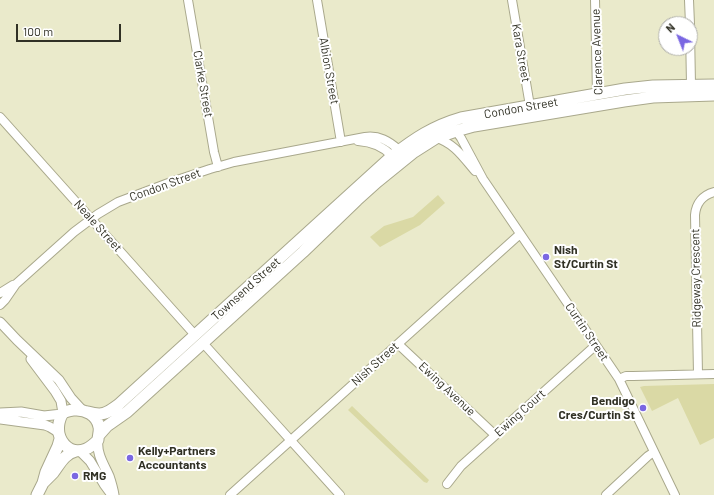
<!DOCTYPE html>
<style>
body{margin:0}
#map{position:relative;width:714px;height:495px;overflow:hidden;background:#eaeacb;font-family:Barlow,sans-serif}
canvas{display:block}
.north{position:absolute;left:658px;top:16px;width:40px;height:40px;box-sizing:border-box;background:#fff;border:1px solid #adada8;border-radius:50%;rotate:317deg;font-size:11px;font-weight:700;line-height:16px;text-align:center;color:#313125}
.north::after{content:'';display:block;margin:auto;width:14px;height:18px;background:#7a67e2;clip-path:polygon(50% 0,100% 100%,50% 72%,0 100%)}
.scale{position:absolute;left:16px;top:24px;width:105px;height:18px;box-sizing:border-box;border:2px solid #313125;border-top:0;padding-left:5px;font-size:12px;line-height:14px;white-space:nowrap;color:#313125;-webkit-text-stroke:3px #fff;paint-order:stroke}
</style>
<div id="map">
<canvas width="714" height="495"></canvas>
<div class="north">N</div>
<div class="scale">100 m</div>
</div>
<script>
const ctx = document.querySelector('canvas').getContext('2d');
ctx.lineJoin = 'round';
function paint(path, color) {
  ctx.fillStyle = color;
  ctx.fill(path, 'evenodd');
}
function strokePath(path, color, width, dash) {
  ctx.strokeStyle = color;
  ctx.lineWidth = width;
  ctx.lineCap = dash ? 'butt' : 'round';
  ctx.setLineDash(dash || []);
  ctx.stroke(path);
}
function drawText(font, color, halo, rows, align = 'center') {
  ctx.font = font + ' Barlow,sans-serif';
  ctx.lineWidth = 4;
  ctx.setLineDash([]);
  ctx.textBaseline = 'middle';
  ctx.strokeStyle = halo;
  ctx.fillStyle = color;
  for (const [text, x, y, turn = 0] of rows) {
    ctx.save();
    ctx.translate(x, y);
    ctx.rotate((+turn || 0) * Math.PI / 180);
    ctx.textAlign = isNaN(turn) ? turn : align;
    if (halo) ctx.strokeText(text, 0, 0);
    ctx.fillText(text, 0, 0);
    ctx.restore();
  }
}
const green = new Path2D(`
 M438 195 445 203 420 225 380 247 370 237 384 226 413 217Z
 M714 384V438L700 445 678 398 652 411 640 387 644 386Z
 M352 406 429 480 427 483 424 482 348 410Z`);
const minor = new Path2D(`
 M188 0 214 152 218 167
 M317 0 341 142
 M512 0 530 106
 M595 0 597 94
 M689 0 690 24
 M690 30 691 85
 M0 117 195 335
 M456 131 461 138 483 179 619 379 675 495
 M436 138C454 143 463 157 475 171
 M358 141C372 142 383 146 392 156
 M0 293 13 285
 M0 305 5 300 16 284 74 232 98 214 118 202 171 182 210 169 234 162 365 137C379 135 389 141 399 150
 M203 343 340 495
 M398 344 495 435
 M698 374 695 215C696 203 703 195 714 192
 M619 379 626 376H633L714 374
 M447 484 461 466 596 345
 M230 495 520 234
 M606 495 648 456 654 452`);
const tertiary = new Path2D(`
 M0 322 17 340 59 380 71 398 82 410
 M31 359 55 391 61 401 63 413
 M0 413 21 412 44 416 62 414
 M0 419 45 425 50 427 58 432
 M98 440C96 453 104 465 109 476 111 482 113 489 114 495
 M80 451 90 461 104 484 112 495`);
const secondary = new Path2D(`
 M74 410C85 409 97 415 99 427 100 431 98 436 98 440 94 444 91 447 86 449 68 456 56 439 59 423 60 419 61 414 65 412 68 411 71 410 74 410Z
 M88 412C102 416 106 414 118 405L392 156C414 139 433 126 461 118L625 89 653 86 714 85
 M99 435 107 426 127 412 303 252 357 200 377 182 414 152 436 138 456 131 474 126 624 101 653 97 714 95
 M44 482C47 479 50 476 53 473 60 464 64 454 76 451
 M37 495 43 483 46 472 58 446 60 439`);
const markers = [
 [546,257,4,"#7a67e2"],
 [643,408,4,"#7a67e2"],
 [130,458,4,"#7a67e2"],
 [75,476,4,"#7a67e2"]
];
const streetNames = [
 ["Clarence Avenue",597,52,-92],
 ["Kara Street",521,53,80],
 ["Albion Street",329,71,80],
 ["Clarke Street",203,84,80],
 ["Condon Street",521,108,-10],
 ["Condon Street",165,185,-20],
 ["Neale Street",98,226,48],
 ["Ridgeway Crescent",696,278,-91],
 ["Townsend Street",246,289,-42],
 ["Curtin Street",587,332,56],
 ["Nish Street",375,364,-42],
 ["Ewing Avenue",447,389,43],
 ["Ewing Court",520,413,-42]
];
const poiNames = [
 ["Nish",554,250],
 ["St/Curtin St",554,264],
 ["Bendigo",635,401,"right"],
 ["Cres/Curtin St",635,415,"right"],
 ["Kelly+Partners",138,451],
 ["Accountants",138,465],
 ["RMG",83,476]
];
paint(green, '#dad9a5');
strokePath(minor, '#a9a88c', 10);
strokePath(tertiary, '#a9a88c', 11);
strokePath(secondary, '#a9a88c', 13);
strokePath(minor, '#fff', 8);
strokePath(tertiary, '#fff', 9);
strokePath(secondary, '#fff', 11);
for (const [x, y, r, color] of markers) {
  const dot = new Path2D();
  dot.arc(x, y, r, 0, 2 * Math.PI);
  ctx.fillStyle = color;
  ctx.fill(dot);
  strokePath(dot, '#fff', 1.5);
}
drawText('12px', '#313125', '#fff', streetNames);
drawText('bold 12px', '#313125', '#fff', poiNames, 'left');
</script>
